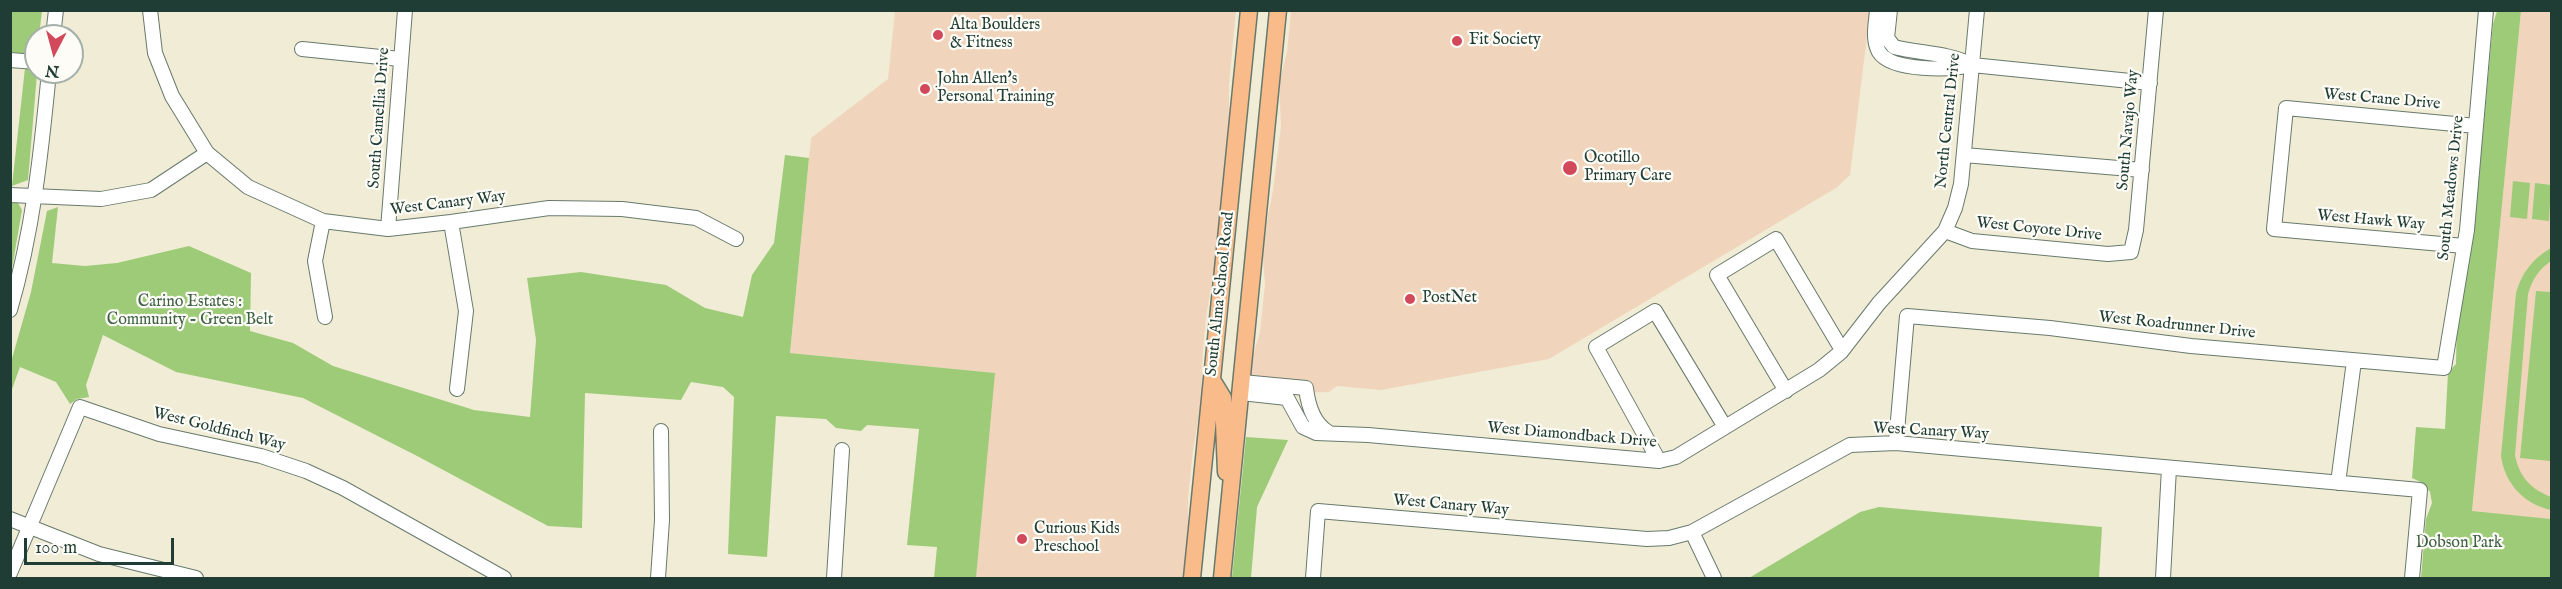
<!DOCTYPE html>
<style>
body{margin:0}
#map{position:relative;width:2562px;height:589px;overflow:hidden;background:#f1ecd5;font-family:"IM FELL English",serif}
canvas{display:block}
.frame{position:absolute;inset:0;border:12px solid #1f3d34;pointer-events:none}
.north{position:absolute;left:24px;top:24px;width:60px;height:60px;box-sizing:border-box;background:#fdfcf7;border:2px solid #a4b0a9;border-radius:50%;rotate:186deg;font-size:16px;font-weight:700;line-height:24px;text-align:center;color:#1f3d34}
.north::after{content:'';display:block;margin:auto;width:21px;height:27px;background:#d1495b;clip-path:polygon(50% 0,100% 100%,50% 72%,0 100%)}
.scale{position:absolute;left:24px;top:538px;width:150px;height:27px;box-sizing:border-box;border:3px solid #1f3d34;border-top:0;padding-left:8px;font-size:18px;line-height:21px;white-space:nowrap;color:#1f3d34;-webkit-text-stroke:4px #fdfcf7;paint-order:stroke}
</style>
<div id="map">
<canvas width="2562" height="589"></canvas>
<div class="frame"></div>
<div class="north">N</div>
<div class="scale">100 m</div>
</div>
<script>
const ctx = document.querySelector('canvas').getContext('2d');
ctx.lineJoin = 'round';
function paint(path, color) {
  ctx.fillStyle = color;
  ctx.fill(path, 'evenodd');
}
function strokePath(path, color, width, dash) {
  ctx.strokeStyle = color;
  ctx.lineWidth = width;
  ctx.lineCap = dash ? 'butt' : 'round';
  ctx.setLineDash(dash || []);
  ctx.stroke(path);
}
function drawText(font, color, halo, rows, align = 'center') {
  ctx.font = font + ' "IM FELL English",serif';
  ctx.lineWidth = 4.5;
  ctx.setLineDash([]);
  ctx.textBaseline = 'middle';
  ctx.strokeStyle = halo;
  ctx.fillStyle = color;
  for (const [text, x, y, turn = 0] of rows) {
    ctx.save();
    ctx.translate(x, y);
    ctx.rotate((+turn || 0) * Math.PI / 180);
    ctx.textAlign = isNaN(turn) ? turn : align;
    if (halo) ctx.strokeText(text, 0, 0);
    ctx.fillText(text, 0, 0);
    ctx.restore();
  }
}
const built = new Path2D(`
 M895 11H1236L1229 84V127L1218 246 1206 317 1202 363 1203 393 1193 450 1188 498V539L1185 578H976L994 373 790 353 811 138 888 79Z
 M1291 11H1874L1870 12 1850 175 1836 188 1549 359 1381 390 1337 386 1329 392 1288 393 1249 390 1251 362 1260 332 1265 284 1262 248 1273 190 1281 127 1279 83 1287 52Z
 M2521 11H2551V519L2472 512Z`);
const green = new Path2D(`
 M12 11H42L39 36H36V55L11 52Z
 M2497 11H2521L2472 511 2551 519V578H2421L2426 519 2432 503 2430 492 2423 483 2412 478 2416 427 2445 429 2448 373 2456 364 2457 315 2474 231 2493 24Z
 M25 68 37 74 28 180 12 186Z
 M785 155 809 158 790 353 995 373 976 578H934L937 547 907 545 919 429 867 425 861 431 836 428 826 419 776 416 767 557 728 554 734 397 723 387 691 382 681 400 585 393 582 528 548 526 419 457 303 398 176 372 103 335 86 385 89 397 77 399 70 404 56 382 20 367 11 392V362L31 292 47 211 58 207 52 263 85 266 117 263 189 246 251 273 250 331 293 343 333 366 474 410 530 417 536 340 527 278 581 272 666 285 705 308 743 317 752 275 774 243Z
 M2513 181 2530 183 2527 219 2510 217Z
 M2535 183 2551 185 2549 221 2532 219Z
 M11 200 17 201 22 210 11 274Z
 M2551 248V261C2539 269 2532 280 2528 294L2515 455C2519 477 2531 489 2551 497V510C2524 504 2505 484 2501 456L2516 293C2522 273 2532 259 2551 248Z
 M2536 291 2551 292V461L2520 458Z
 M1246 437 1288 440 1257 507 1251 578H1232Z
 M1879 507 2102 527 2099 578H1749L1860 512Z`);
const minor = new Path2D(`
 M150 10 155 53 172 96 207 153 248 187 323 221 388 229 451 222 549 208 622 209 696 218 736 239
 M1877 10C1876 24 1872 39 1879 52 1892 72 1951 70 1972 65L2150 83
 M1890 10 1887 38 1894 47C1921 54 1946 52 1972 65
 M53 36 56 10
 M302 49 400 59
 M10 60 36 62
 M1964 155 2142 170
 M10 195 101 199 151 190 207 153
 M323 221 315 261 325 317
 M451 222 466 311 457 389
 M388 229 405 10
 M1945 231 1972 241 2108 254 2131 252 2136 230 2156 10
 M2464 246 2274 229 2286 108 2476 126
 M10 310C33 231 41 154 49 72
 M1242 382 1306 388C1308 405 1313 423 1328 432
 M1786 391 1717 275 1776 239 1842 350
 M1241 393 1287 398 1303 427 1316 433 1368 435 1659 461 1676 457 1819 370 1841 352 1879 303 1945 231 1955 208 1961 184 1977 10
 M1896 443 1907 316 2050 328 2191 346 2444 368 2467 230 2486 10
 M1659 461 1596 347 1655 311 1725 427
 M2338 483 2354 361
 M10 519 99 554 196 578
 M1692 532 1714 578
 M10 573 80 407 159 434 261 456 306 471 343 488 504 578
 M658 578 662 520 661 431
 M834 578 842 450
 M1313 578 1318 511 1647 539 1669 538 1692 532 1850 445 1896 443 2420 490 2412 578
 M2163 578 2169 468`);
const major = new Path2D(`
 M1212 380 1223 398 1226 472
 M1192 578 1249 10
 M1222 578 1278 10`);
const markers = [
 [938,35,6,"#d1495b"],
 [1457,41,6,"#d1495b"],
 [925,89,6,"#d1495b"],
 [1570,168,8,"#d1495b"],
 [1410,299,6,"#d1495b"],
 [1022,539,6,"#d1495b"]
];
const poiNames = [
 ["Alta Boulders",950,26],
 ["& Fitness",950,44],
 ["Fit Society",1469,41],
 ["John Allen's",937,80],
 ["Personal Training",937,98],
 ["Ocotillo",1584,159],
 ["Primary Care",1584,177],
 ["PostNet",1422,299],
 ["Curious Kids",1034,530],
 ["Preschool",1034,548]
];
const streetNames = [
 ["West Crane Drive",2382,100,5],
 ["South Camellia Drive",380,118,-86],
 ["North Central Drive",1949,121,-84],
 ["South Navajo Way",2129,130,-85],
 ["South Meadows Drive",2452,188,-84],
 ["West Canary Way",448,204,-7],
 ["West Hawk Way",2371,221,5],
 ["West Coyote Drive",2039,230,6],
 ["South Alma School Road",1221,294,-84],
 ["West Roadrunner Drive",2177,326,6],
 ["West Goldfinch Way",219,430,14],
 ["West Canary Way",1931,432,3],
 ["West Diamondback Drive",1572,436,5],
 ["West Canary Way",1451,506,5]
];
const parkNames = [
 ["Carino Estates :",190,303],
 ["Community - Green Belt",190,321],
 ["Dobson Park",2459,544]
];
paint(built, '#f0d5bc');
paint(green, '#9dcb78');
strokePath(minor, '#687a6c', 16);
strokePath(major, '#687a6c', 19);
strokePath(minor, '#fff', 14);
strokePath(major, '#fabb8b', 16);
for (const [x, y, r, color] of markers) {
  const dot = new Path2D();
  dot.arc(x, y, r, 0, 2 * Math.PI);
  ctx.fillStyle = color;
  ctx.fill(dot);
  strokePath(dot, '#fdfcf7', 2);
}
drawText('16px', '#1f3d34', '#fdfcf7', poiNames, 'left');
drawText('16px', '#1f3d34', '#fdfcf7', streetNames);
drawText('16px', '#3e6045', '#fdfcf7', parkNames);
</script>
